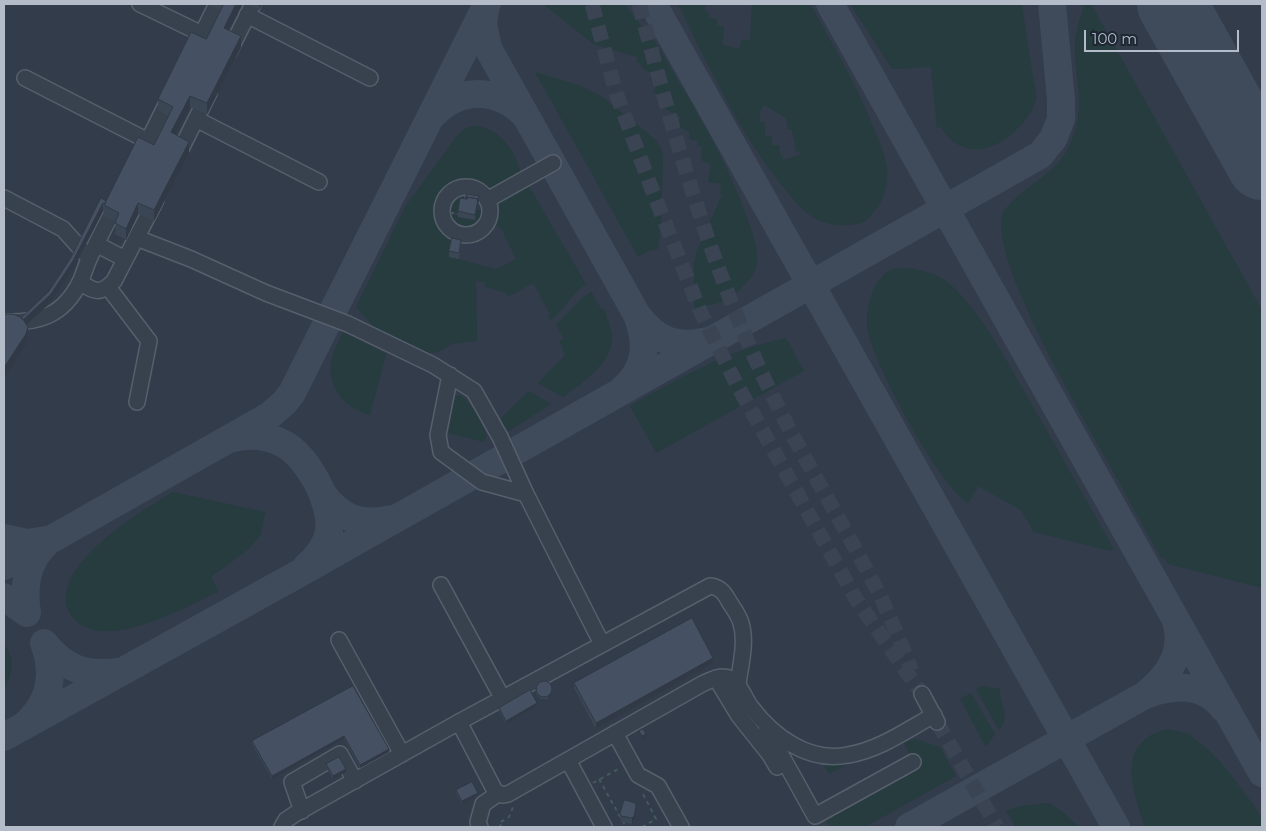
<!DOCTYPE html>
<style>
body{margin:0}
#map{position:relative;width:1266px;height:831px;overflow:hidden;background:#242f3e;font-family:Montserrat,sans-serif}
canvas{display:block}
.frame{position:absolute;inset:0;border:5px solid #b4bcc9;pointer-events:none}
.scale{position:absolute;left:1084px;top:30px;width:155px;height:22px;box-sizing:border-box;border:2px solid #b4bcc9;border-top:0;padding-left:6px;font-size:15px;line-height:18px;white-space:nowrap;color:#b4bcc9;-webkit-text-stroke:4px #1d2633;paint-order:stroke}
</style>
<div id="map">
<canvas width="1266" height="831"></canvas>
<div class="frame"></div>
<div class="scale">100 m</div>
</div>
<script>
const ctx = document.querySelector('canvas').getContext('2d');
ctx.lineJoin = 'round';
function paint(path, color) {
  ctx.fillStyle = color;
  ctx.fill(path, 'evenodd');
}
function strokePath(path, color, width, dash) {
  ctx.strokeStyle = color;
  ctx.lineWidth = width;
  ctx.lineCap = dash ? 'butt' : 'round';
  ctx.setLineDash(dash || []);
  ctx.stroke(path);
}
const airport = new Path2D(`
 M4 4H1262V827H4Z`);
const green = new Path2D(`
 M543 4H625L651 39 653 38C687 96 731 164 751 229 754 239 758 252 757 262 757 270 752 277 747 282 728 302 720 304 694 308V263L697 251 722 195 720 193 721 184 708 182 711 164 702 161 701 156 702 147 697 145V141L689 139V132L676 125 681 117 665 109 669 101 653 92 657 84 650 80 652 73 641 68V64L637 62V57L593 44Z
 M678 4H706L704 10 709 13 708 17 717 20V25L724 27 722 45 739 49 742 40H750L752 4H810C833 45 857 85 874 129 879 141 885 155 887 168 888 182 885 197 877 208 872 213 868 221 861 223 842 228 822 225 807 213 798 206 791 196 784 188 741 136 708 65 678 4ZM764 105 786 118 788 130H792L796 152 799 151 800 155 783 160 782 154H780L779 145H772V136H765V122H760V112Z
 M850 4H1022C1025 27 1029 49 1032 72 1033 80 1037 91 1036 99 1033 111 1026 120 1018 128 994 153 961 160 941 127L937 128 931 67 892 69Z
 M1087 4H1091L1262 310V588L1168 564 1164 557 1161 558C1141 523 1122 487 1102 452 1079 410 987 255 1003 213 1004 210 1008 207 1010 204 1027 185 1055 173 1067 150 1088 110 1075 87 1075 46 1075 33 1080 18 1084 5Z
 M535 72 581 86 601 96 656 140 662 151 663 164 661 220 658 249 648 251 638 257Z
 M473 126C496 125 516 150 520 171V174C512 179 502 189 493 191 488 192 486 191 482 189 468 183 456 185 446 196 441 201 439 211 440 218 443 228 451 232 455 241L450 257 496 269 516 259 501 228 492 223 495 202 524 184 530 188 586 284C571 293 565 311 550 320L548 316 550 314 533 283 508 297 506 293 485 287 484 282H476L477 341 452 344 438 352 428 354 379 333 356 307 405 207 456 137 464 129Z
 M466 190 459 213 445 210C447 199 454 191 466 190Z
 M477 210H482C481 215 481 222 479 226 469 243 447 227 445 213L475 220Z
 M909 268C925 271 939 274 951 285 982 313 1008 364 1030 401 1058 450 1086 500 1114 549L1110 551 1034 532 1021 510 978 486 968 503C938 484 876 368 868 332 865 312 870 285 887 272 893 268 903 268 909 268Z
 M591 292 601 309H604C607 318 612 329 612 339 612 363 580 385 563 397L538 383 565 355 559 341 564 339 556 325C569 313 575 302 591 292Z
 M343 332 386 354 370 415C347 409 328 390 331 364 332 353 338 342 343 332Z
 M786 338 804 371 656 453 630 406C681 377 728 350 786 338Z
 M529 391 551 404 509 431 501 426 502 417Z
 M461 395C473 406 481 420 487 436L484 442 448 433 455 397Z
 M173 492 265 512 261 534 249 549 211 577 219 591C189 606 136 634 101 631 87 630 74 623 68 610 51 565 142 510 173 492Z
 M4 644C15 659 13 673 4 688Z
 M983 686 1000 689C998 702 1011 716 1000 729L997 727 976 689Z
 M971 693 995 734 986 747 960 699Z
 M1168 729 1189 734 1212 753 1228 771 1255 807 1262 818V827H1145C1132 788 1115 741 1168 729Z
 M915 739 940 747 956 776 865 827H830L826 821 918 769 904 743Z
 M819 757 851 762 829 774Z
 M1049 803 1064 813 1079 827H1016L1006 811 1021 806Z`);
const taxiway = new Path2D(`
 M653 4 1116 827
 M830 4 1262 773
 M485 11 483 23 488 48 637 315C656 340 675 349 707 341
 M432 116C458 87 497 87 524 114
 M624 388C647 367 648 343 637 315
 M233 438C250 434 266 435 282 443 307 455 333 503 329 531 327 544 317 558 307 566
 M322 493C341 519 360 526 392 519
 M4 538 27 543 46 540
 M4 566 269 416 284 403 292 393 487 4
 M4 597 27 613C23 586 26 562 47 542
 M1145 695C1172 685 1204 682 1223 708
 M28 722C51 700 55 672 44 643 65 669 85 676 118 672
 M4 737 298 574 1040 155 1053 139 1061 119V100L1052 4
 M909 827 1145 695C1169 676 1185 653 1176 621`);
const runway = new Path2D(`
 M1172 4 1262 165`);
const minorTunnel = new Path2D(`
 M592 4 616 93 653 192 701 313 736 383 856 599 922 694
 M639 4C671 125 705 248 757 363 791 439 836 510 874 584 889 612 900 642 912 671
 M937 722 997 827`);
const path = new Path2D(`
 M465 199 468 187
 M442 211 458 214
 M599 779 626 827
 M593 783 620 768
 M499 827 501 826 499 823 509 817 513 807 512 805
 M642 827 656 819 642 792`);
const minor = new Path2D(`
 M140 4 202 34
 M247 15 370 78
 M229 52 253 4
 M192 54 217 4
 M25 78 148 141
 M196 119 319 182
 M177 157 209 93
 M139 159 171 95
 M442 211a24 24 0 1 1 48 0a24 24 0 1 1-48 0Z
 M4 198 63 229 89 258
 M487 200 553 163
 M137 238 191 259 266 293 348 324 433 365 474 391 500 437 526 494 602 644
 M96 244 125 259
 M80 282C95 292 100 295 114 281L156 200
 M108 287 149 341 137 402
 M4 322C39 323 63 316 80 282 84 274 86 265 90 257 99 238 108 220 118 202
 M450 375 438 435 441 452 482 482 526 494
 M441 585 503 699
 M339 640 402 754
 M716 678 739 716 770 755 777 767
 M922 694 937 722
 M459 722 495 791 502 795 508 794 702 684C710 680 722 674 731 679 741 685 744 698 751 707 773 736 808 763 848 755 879 750 907 730 934 715
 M615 733 638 775 658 786 681 827
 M765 733 774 742 815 816 913 762
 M568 760 604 827
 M302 811 292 782 340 754 355 781
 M282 827 286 820 295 814 459 722 710 586C721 587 725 594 730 603 734 609 739 616 741 623 747 643 740 666 738 685
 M480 827 478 822 483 804 499 793`);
const wall = new Path2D(`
 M210 4H242L229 30 241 47 207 114 190 107 175 135 189 154 154 221 138 214 126 240 115 234 116 222 104 216V212L103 211 73 269 51 302 26 325 28 338 26 345 5 377 4 378V314L21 318 49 291 70 259 101 198 106 201 154 145 168 116 158 110V99L206 39 220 10 210 5Z
 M248 4H262L259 10Z
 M479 199 475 220 458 217V211Z
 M461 245 459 259 449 257V251Z
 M713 663 596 729 574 688V683Z
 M536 685 552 694 548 699H541L536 694Z
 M353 686 389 752 360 768 344 739 272 779 252 744V741Z
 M537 706 506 724 499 711V708Z
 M326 764 346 772 333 779 326 767Z
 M456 790 478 795 462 804 456 793Z
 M636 812 634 821 632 824 621 822 620 818V813Z`);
const shadedWall = new Path2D(`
 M236 4H242L224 39V28Z
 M259 4H262L259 10Z
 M241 36V47L207 114V103Z
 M190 96V107L171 143V132Z
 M189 142V154L154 221V210Z
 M478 199V205L475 220V215Z
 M103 203V211L73 269 51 302 22 329V321L51 294Z
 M138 203V214L126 240V229Z
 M28 327V338L26 345 5 377 4 378V367Z
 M713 658V663L596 729V723Z
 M552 691V694L548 699V696Z
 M537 703V706L506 724V721Z
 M646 734V737L642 739V736Z
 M344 736V739L272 779V776Z
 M389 749V752L360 768V765Z
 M346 769V772L333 779V776Z
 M478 793V795L462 804V801Z
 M636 806V812L634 821 632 824V818Z`);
const building = new Path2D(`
 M224 4H236L224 28 241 36 207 103 190 96 171 132 189 142 154 210 138 203 126 229 115 223 119 213 104 205 138 137 154 145 173 107 158 99 191 32 206 39Z
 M467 194 479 196 478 202V199L467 197V199H466Z
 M467 197 478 199 475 215 458 211 460 198 467 199Z
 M101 198 106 201 105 204 103 203 73 261 51 294 23 320 21 318 49 291 70 259Z
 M452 238 461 240 459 253 449 251Z
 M4 314H13L22 318 28 327 26 334 5 366 4 367Z
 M692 618 713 658 596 723 574 683Z
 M536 689a8 8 0 1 1 16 0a8 8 0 1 1-16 0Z
 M353 686 389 749 360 765 344 736 272 776 252 741Z
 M530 690 537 703 506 721 499 708Z
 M643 729 646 734 642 736 639 731Z
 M339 757 346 769 333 776 326 764Z
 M472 782 478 793 462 801 456 790Z
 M625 800 635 803 636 806 634 816 632 818 621 816 620 813 623 803Z`);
paint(airport, '#323c4b');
paint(green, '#263c3f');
strokePath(taxiway, '#3f4a5a', 28);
strokePath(runway, '#3f4a5a', 70);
strokePath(minorTunnel, '#3a4453', 15, [15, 8]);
strokePath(minor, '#565f6c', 18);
strokePath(path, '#44595c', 2, [4, 4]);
strokePath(minor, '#38414e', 15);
paint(wall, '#3b4654');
paint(shadedWall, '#303945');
paint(building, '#455162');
strokePath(building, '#303945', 1);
</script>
